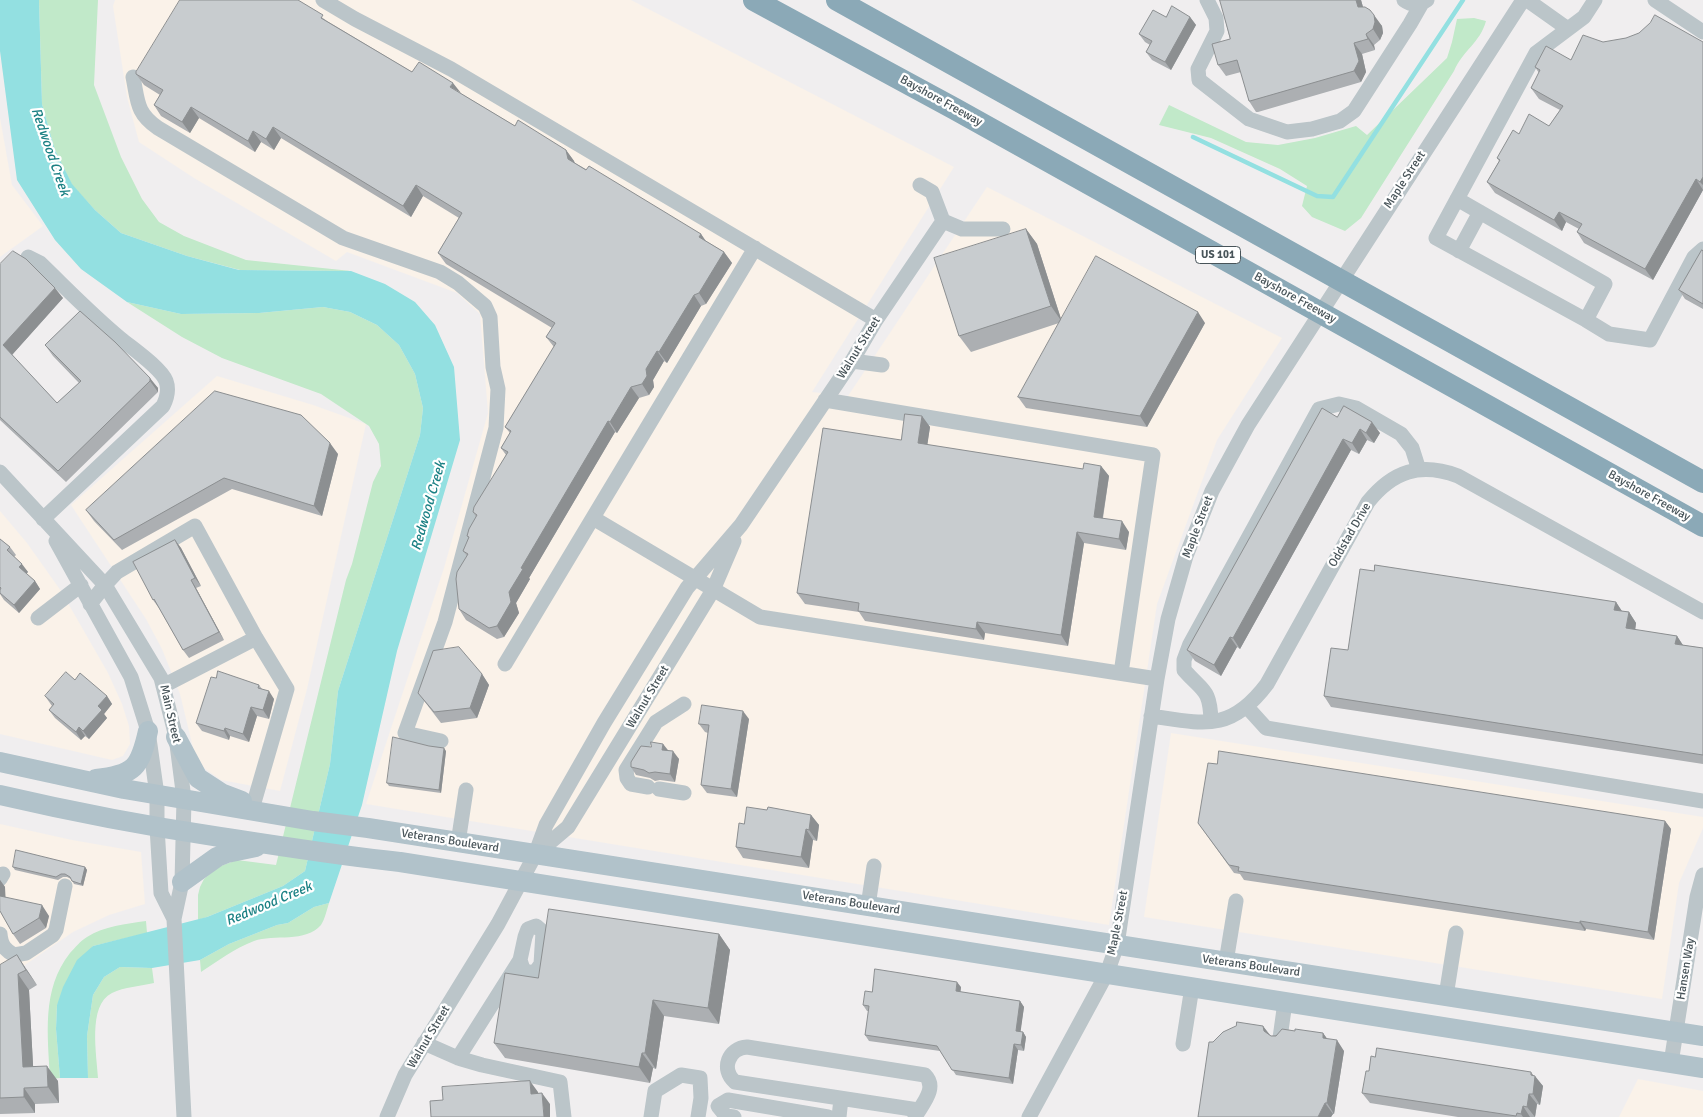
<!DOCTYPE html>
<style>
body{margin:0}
canvas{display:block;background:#f0eeef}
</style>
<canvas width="1703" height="1117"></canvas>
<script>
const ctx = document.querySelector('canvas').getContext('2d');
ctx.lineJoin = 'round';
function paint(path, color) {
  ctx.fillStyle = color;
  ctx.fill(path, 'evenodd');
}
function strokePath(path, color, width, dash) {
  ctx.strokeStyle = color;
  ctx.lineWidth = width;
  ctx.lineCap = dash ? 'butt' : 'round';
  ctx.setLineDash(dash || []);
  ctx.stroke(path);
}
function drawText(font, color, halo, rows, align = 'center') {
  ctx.font = font + ' Signika,sans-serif';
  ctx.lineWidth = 4.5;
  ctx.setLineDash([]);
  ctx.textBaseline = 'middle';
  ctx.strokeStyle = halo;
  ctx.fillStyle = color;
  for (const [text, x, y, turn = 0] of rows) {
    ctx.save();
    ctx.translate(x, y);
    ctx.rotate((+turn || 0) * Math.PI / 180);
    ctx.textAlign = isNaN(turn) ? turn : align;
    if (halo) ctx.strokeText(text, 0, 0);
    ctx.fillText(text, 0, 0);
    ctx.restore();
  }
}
const commercial = new Path2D(`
 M115 0H631L954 167 812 392 848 396 987 187 1282 338 1217 440 1157 604 1109 925 366 804 444 568 488 413 480 314 457 293 347 252 336 261 194 178 139 142 127 97 113 6Z
 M0 118 12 185 43 226 0 257Z
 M217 376 313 405 366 424 307 689 280 791 221 780 204 768 195 756 180 694 162 649 146 619 71 505Z
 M0 511 27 543 61 591 108 673 122 704 129 726 130 744 123 756 112 760 0 734Z
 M1171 733 1703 817V828L1679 883 1662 999 1144 917Z
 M0 824 72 840 141 852 145 904 109 915 73 932 3 980H0Z
 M1638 1079 1703 1091V1117H1619Z`);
const green = new Path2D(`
 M39 0H98L94 85 121 157 142 199 159 222 184 236 246 260 351 271 240 270 187 256 121 233 95 210 72 185 55 150 42 104Z
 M1474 18 1486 21C1480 43 1463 50 1454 71L1361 218 1345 231 1312 217 1302 206 1307 186 1280 169 1211 138 1159 125 1169 105 1246 142 1278 145 1315 138 1356 126 1367 135 1447 58 1452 42 1457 19Z
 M127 302 181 314 259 313 323 307 350 312 377 325 399 345 415 374 423 408 420 435 338 691 330 764 305 871 283 886 207 917 198 920V895L200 887 204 879 218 867 237 860 276 865 346 580 352 564 373 482 381 466 379 444 369 426 321 394 222 358 182 337Z
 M329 903C327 909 325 919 321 925 306 943 274 934 254 941 235 948 218 961 201 972L200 960 229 944 277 925 288 923 314 907Z
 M146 921 147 933 93 946 57 1005 56 1029 60 1078 50 1079C48 1035 41 990 70 953 75 948 80 941 87 937 104 926 126 924 146 921Z
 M120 967 152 968 154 983C141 986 124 987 112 993 87 1005 97 1056 98 1078H88L87 1036 93 995 104 977Z`);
const water = new Path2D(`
 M0 0H39L42 104 55 150 72 184 95 210 121 233 187 256 239 270 351 271 385 284 415 302 435 325 454 367 460 440 397 651 362 805 329 903 314 907 288 923 277 925 229 944 200 960 152 968 120 967 104 977 93 995 87 1036 88 1078H60L56 1029 57 1005 63 987 77 960 93 946 207 917 283 886 305 871 330 764 338 691 420 435 423 408 415 374 399 345 377 325 350 312 323 307 259 313 181 314 127 302 81 269 55 240 17 180 0 51Z`);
const stream = new Path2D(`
 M1193 137 1317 196 1333 197 1463 0`);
const minor = new Path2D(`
 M323 0 355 19 451 69 876 320
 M1207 0 1216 18 1217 31 1198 69 1199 80 1249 119 1287 132 1312 129 1340 121 1354 111 1410 24 1422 3
 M1404 0C1412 6 1420 5 1427 0
 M1655 0 1703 32
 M1568 29 1584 17 1595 0
 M133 77C138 101 136 113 158 128L343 238 440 272 458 283 485 306 490 317 493 367 498 389 496 428 445 622 405 733 441 741
 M920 185 932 192 943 221 962 229H1003
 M1457 199 1605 284 1586 320 1436 238 1536 53 1568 29 1527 0
 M1459 251 1480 212
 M28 257 40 263C67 289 93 316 121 339 132 348 161 368 166 381 169 389 167 398 163 406L43 519
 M1586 320 1609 334 1650 340 1694 257 1703 249
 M852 361 882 365
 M825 400 1153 455 1121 673
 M0 472 105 585 161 678 176 737 184 799 182 882 174 919 184 1117
 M593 518 760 617 1157 679
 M56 541 131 677 148 731 157 795V827L161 893 174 919
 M90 604 105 585 117 572 195 526 256 638 287 689 253 806
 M38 618 81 585
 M505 664 755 248
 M163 686 256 638
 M1247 707 1266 728 1703 801
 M1151 716C1205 724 1231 732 1267 684L1368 502C1393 471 1420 462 1458 476L1703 612
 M1211 721C1210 688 1203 692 1184 670V660L1190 644 1319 409 1339 404 1356 408 1401 434 1412 448 1419 470
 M648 787 631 784 627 778 626 770 656 722 684 704
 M659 789 684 793
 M458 843 466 790
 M535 855 568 827 713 590 734 541
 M0 879 3 874
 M868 906 874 866
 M0 934C1 945 5 950 14 955L26 953 53 935 56 930 65 886
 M1226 962 1236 901
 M1446 996 1456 933
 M1280 1038 1285 1002
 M424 1043 458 1058 482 1065 560 1082 564 1117
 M1183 1044 1192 987
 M458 1058 520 960 525 937 528 929 536 926 543 932 541 964 536 971 529 973 523 969 520 960
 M1671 1063 1697 897 1703 875
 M387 1117 405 1075 498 924 535 855 546 825 604 723 687 588 741 525 852 361 876 320 943 221
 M651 1117 655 1091 681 1075 700 1078 701 1098 698 1117
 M734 1117 726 1116 718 1106 728 1100 828 1117
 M839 1117 841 1099
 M915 1117C922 1104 938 1088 925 1075L747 1047C729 1048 720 1069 735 1082L918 1110
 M1029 1117 1107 973 1117 945 1157 679 1168 619 1186 556 1212 491 1248 425 1523 0`);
const major = new Path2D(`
 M176 737 198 778 221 793 242 801
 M0 762 124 789 313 821 368 828 1703 1036
 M96 779C135 775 140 767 148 731
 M0 795C73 812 146 826 220 837 280 846 340 856 400 862L1703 1068
 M182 882 217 857 227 853 256 847`);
const highway = new Path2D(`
 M754 0 955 109 1703 526
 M837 0 1703 482`);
const wall = new Path2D(`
 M1220 0H1361L1363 7 1382 26 1383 33 1380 40 1374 45 1375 50 1362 54 1366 72 1361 82 1258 112H1256L1249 101 1241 72 1226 76 1218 65 1230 39Z
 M302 3 327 21 412 72 460 93 515 126 566 150 574 161 575 163 701 234 706 241 724 252 732 263 706 304 701 306 667 363 664 361 653 380 654 387 649 395 639 398 617 433 615 432 529 578 530 579 516 603 519 613 504 637 497 639 466 620 459 609 467 556 463 551 469 538 467 536 476 517 473 512 506 455 501 448 510 433 505 427 554 347 546 337 552 328 446 264 438 253 459 218 423 196 411 217 281 138 274 150 261 142 255 152 199 118 190 133 161 116 154 105 160 95 144 85 136 74Z
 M1166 17H1190L1196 25 1171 70 1152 60 1146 52 1150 45 1145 42 1139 34Z
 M1603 42H1703V190L1653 280 1584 243 1577 232 1579 229 1566 222 1562 231 1495 193 1487 182 1499 161 1497 158 1519 134 1549 126 1560 110 1539 99 1531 88 1539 73 1535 67 1571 60Z
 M1026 229 1037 244 1061 319 1205 323 1147 427 1026 408 1018 397 1059 323 971 352 959 336Z
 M1703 251V309L1685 299 1679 290Z
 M0 264 63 298 12 355 57 403 79 383 53 356 45 345 80 311 158 388V392L66 482 0 420Z
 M215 391 338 454 322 516 232 489 122 550 94 521 86 510Z
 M922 416 930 427 927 445 1083 469 1101 466 1109 476 1103 518 1129 532 1126 550 1084 543 1068 646 985 633 984 640 865 621 859 612 805 604 797 593 901 440Z
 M1337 417 1380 433 1374 443 1367 440 1359 454 1351 450 1240 649 1237 647 1221 676 1195 661 1187 650Z
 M0 539 10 547 16 555 14 557 28 572 26 574 35 581 40 589 19 613 4 600 0 594Z
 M175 540 181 548 201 586 196 588 224 640 189 658 183 650 159 608 153 600Z
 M1616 602 1622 611 1629 612 1636 623 1635 630 1677 636 1683 645 1703 648V764L1331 707 1324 696 1348 650Z
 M482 674 489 685 477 718 441 723 418 693Z
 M216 678 259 685 262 689 274 699 269 719 257 716 249 742 230 736 229 740 202 731 196 723Z
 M75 680 107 696 112 704 104 714 107 718 89 739 85 736 81 740 55 718 49 710 52 706 45 696Z
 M749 719 737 797 707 793 701 785 708 733 705 732 699 724Z
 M663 744 668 750 679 759 675 782 660 780 655 781 650 778 636 775 631 767 651 747Z
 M446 751 441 793 389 786 387 783Z
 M767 810 811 815 819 825 817 841 813 840 809 868 743 858 736 847 744 824Z
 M1665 821 1671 829 1654 940 1586 929 1585 931 1244 880 1240 874 1234 873 1198 823Z
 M13 867H85L87 870 83 886 74 884 71 879 67 877H63L58 880 15 870Z
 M0 880 5 887V897L49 916 46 928 20 944 13 934 0 911Z
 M719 934 730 950 719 1024 664 1016 656 1069 653 1068 650 1083 505 1058 494 1043 538 978Z
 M0 965 27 970 37 985 29 990 33 1066 58 1081 59 1103 35 1104V1113L0 1114Z
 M961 987 960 992 1020 1001 1024 1007 1020 1032H1023L1026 1037 1024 1051 1018 1050 1013 1084 956 1075 940 1051 869 1041 865 1035 869 1011H867L863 1005Z
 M1263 1026 1271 1036 1295 1031 1323 1033 1327 1039 1344 1051 1334 1114H1333L1331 1117H1198L1213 1042Z
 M1533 1075 1543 1086 1540 1105 1537 1104 1535 1117H1458L1370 1103 1362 1093Z`);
const shadedWall = new Path2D(`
 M1356 0H1361L1366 18 1358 7Z
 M1374 15 1382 26 1383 33 1380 40 1373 29Z
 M1190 17 1196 25 1171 70 1165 62Z
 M1366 34 1374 45 1375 50 1368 39Z
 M1354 43 1362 54 1366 72 1361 82 1354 71Z
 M453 83 461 93 450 87Z
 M191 107 199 118 190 133 182 122Z
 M273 127 281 138 274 150 266 139Z
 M253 131 261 142 255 152 248 141Z
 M566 150 574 161 576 170 568 159Z
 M1703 177V185L1700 182Z
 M1696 179 1703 190 1653 280 1645 269Z
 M416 185 423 196 411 217 403 206Z
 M1559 212 1566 222 1562 231 1554 220Z
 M1026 229 1037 244 1062 322 1051 306Z
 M701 234 708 245 699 237Z
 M724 252 732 263 706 304 699 293Z
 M55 288 63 298 11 356 3 345Z
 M694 295 701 306 667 363 659 352Z
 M1198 312 1205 323 1147 427 1140 416Z
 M657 351 664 361 653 380 654 387 649 395 642 384 646 369Z
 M150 378 158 388V392L150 381Z
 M631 387 639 398 617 433 610 422Z
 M922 416 930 427 926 454 918 443Z
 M608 421 615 432 529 578 530 579 516 603 519 613 504 637 497 626 509 592 521 568Z
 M1372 422 1380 433 1374 443 1366 433Z
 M1360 429 1367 440 1359 454 1352 443Z
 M1343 439 1351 450 1240 649 1233 638Z
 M330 443 338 454 322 516 314 506Z
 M1101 466 1109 476 1101 528 1094 517Z
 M1122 521 1129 532 1126 550 1119 539Z
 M1077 532 1084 543 1068 646 1061 635Z
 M175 540 181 548 201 586 195 578Z
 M22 564 28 572 25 575 19 567Z
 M191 580 196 588 224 640 219 632Z
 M35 581 40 589 19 613 14 605Z
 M1616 602 1623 613 1614 610Z
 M1629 612 1636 623 1634 639 1626 628Z
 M977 622 985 633 984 640 976 629Z
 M1677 636 1684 647 1675 644Z
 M1230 637 1237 647 1221 676 1214 665Z
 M482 674 489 685 477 718 470 708Z
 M269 691 274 699 269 719 263 710Z
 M107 696 112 704 104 714 107 718 89 739 83 731 98 706Z
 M251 707 257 716 249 742 243 734Z
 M743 711 749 719 737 797 731 789Z
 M79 727 85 736 81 740 76 732Z
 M225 728 230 736 229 740 224 731Z
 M663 744 669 752 662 750Z
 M444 748 446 751 441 793 439 790Z
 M673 751 679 759 675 782 670 774Z
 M811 815 819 825 817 841 809 830Z
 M1665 821 1671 829 1654 940 1648 932Z
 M806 829 813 840 809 868 801 857Z
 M85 867 87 870 83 886 81 884Z
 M0 880 5 887 6 906 0 897Z
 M42 905 49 916 46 928 39 918Z
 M1580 921 1586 929 1585 931 1580 923Z
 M719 934 730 950 719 1024 708 1008Z
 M17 955 37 985 26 970Z
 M18 974 29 990 34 1083 23 1067Z
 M957 982 961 987 960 997 956 991Z
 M653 1000 664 1016 656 1069 645 1053Z
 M1020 1001 1024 1007 1020 1036 1016 1031Z
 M1263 1026 1271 1037 1264 1031Z
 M1023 1032 1026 1037 1024 1051 1021 1045Z
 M1323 1033 1331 1044 1323 1038Z
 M1337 1040 1344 1051 1334 1114 1327 1103Z
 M1014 1044 1018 1050 1013 1084 1009 1078Z
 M642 1053 653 1068 650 1083 639 1067Z
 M47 1066 58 1081 59 1103 48 1087Z
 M1531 1072 1535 1078V1076L1543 1086 1540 1105 1533 1094Z
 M530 1081 538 1092 539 1105 531 1094Z
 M24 1088 35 1104V1113L24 1097Z
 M542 1093 550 1104V1117H544Z
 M1529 1094 1537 1104 1535 1117 1527 1107Z
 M1325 1103 1333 1114 1331 1117H1318Z
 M1523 1106 1530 1117H1523L1521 1114Z`);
const building = new Path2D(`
 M180 0H298L323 15 321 18 412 72 419 62 453 83 450 87 515 126 518 120 566 150 568 159 586 170 589 166 701 234 699 237 724 252 699 293 694 295 659 352 657 351 646 369 647 376 642 384 631 387 610 422 608 421 521 568 523 569 509 592 511 602 497 626 489 628 459 609 456 579 457 572 468 554 463 551 469 537 467 536 469 529 477 515 473 512 474 507 508 452 501 448 511 431 505 427 556 343 546 337 555 323 438 253 462 213 416 185 403 206 273 127 266 139 253 131 248 141 191 107 182 122 154 105 163 90 136 74V72Z
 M1220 0H1356L1358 7H1365L1370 10 1374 15 1375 22 1373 29 1366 34 1368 39 1354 43 1359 61 1354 71 1250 101H1249L1237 60 1218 65 1212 44 1230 39Z
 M1172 6 1190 17 1165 62 1146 52 1152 41 1139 34 1153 10 1166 17Z
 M1655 15 1703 42V177L1700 182 1696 179 1645 269 1577 232 1582 224 1559 212 1554 220 1487 182 1500 160 1497 158 1513 130 1519 134 1529 114 1549 126 1563 106 1531 88 1540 70 1535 67 1546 46 1571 60 1583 35 1603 42 1626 38 1639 33 1650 23Z
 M1026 229 1051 306 959 336 934 258Z
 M1702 250 1703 251V304L1679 290Z
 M13 251 26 259 55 288 3 345 57 403 81 381 45 345 80 311 115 342 150 378V381L58 471 0 417V264Z
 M1096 256 1198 312 1140 416 1018 397Z
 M215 391 301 415 330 443 314 506 224 478 114 540 86 510Z
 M1344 406 1372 422 1366 433 1360 429 1352 443 1343 439 1233 638 1230 637 1214 665 1187 650 1322 408 1337 417Z
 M905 414 922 416 918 443 1083 469 1084 463 1101 466 1094 517 1122 521 1119 539 1077 532 1061 635 977 622 976 629 858 611 859 603 797 593 823 428 901 440Z
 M0 539 10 547 7 550 22 564 19 567 35 581 14 605 0 593V590L1 588 0 587Z
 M175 540 195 578 191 580 219 632 183 650 154 599 153 600 133 562Z
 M1375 565 1616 602 1614 610 1629 612 1626 628 1677 636 1675 644 1703 648V755L1324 696 1331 648 1348 650 1360 569 1374 571Z
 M459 647 482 674 470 708 434 712 418 693 433 651Z
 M218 671 259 685 258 688 269 691 263 710 251 707 243 734 225 728 224 731 196 723 211 677 216 678Z
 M66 672 75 680 80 673 107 696 98 706 102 710 83 731 79 727 76 732 49 710 54 704 45 696Z
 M702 705 743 711 731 789 701 785 709 725 699 724Z
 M393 737 429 746 444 748 439 790 387 783Z
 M651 742 663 744 662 750 673 751 670 774 655 772 649 773 644 770 631 767V762L641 746 651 747Z
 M1219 751 1665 821 1648 932 1580 921V923L1238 871 1239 867 1229 865 1198 823 1208 763 1217 764Z
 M747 807 767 810 768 807 811 815 809 830 806 829 801 857 736 847 739 823 744 824Z
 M16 850 85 867 81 884 72 881 70 877 65 874H61L56 877 13 867Z
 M0 896 42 905 39 918 13 934 0 911Z
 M549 909 719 934 708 1008 653 1000 645 1053H642L639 1067 494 1043 505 973 538 978Z
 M17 955 26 970 18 974 23 1067 47 1066 48 1087 24 1088V1097L0 1098V965Z
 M875 969 957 982 956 991 1020 1001 1016 1031 1023 1032 1021 1045 1014 1044 1009 1078 952 1070 937 1046 865 1035 869 1006 863 1005 865 991 872 992Z
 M1237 1022 1263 1026 1264 1031 1271 1036H1276L1282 1029 1295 1031V1029L1323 1033V1038L1337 1040 1327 1103H1325L1318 1117H1198L1209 1042H1213L1223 1032 1236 1026Z
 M1377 1048 1531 1072V1075L1535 1076 1533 1094H1529L1527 1107 1523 1106 1521 1114 1517 1113 1516 1116 1362 1093 1366 1071H1369L1371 1056 1375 1057Z
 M530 1081 531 1094 542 1093 544 1117H431L430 1101 443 1100 442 1087Z`);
const shields = [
 [1218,255,45]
];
const shieldNames = [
 ["US 101",1218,255]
];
const streetNames = [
 ["Bayshore Freeway",941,101,29],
 ["Maple Street",1405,180,-57],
 ["Bayshore Freeway",1295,298,29],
 ["Walnut Street",859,348,-58],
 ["Bayshore Freeway",1649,496,29],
 ["Maple Street",1198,527,-69],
 ["Oddstad Drive",1350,535,-60],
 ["Walnut Street",648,697,-59],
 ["Main Street",170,714,77],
 ["Veterans Boulevard",450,841,9],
 ["Veterans Boulevard",851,903,9],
 ["Maple Street",1118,923,-79],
 ["Veterans Boulevard",1251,966,8],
 ["Hansen Way",1686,969,-81],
 ["Walnut Street",429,1037,-59]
];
const waterNames = [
 ["Redwood Creek",50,152,71],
 ["Redwood Creek",429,506,-74],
 ["Redwood Creek",269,904,-23]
];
paint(commercial, '#faf2e9');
paint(green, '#c1e9c9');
paint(water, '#93e0e1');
strokePath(stream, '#93e0e1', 4.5);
strokePath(minor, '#bbc5c9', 15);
strokePath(major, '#b1c2ca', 20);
strokePath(highway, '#8ba9b7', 22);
paint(wall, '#acafb2');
paint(shadedWall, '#8c8f91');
paint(building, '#c8cccf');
strokePath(building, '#8c8f91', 1);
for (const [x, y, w] of shields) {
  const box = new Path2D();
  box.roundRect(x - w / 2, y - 8.5, w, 17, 4);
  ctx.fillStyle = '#fff';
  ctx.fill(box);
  strokePath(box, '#485459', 1);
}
drawText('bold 11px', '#485459', null, shieldNames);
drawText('12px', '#485459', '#fff', streetNames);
drawText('italic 14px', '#1b8184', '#fff', waterNames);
</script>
